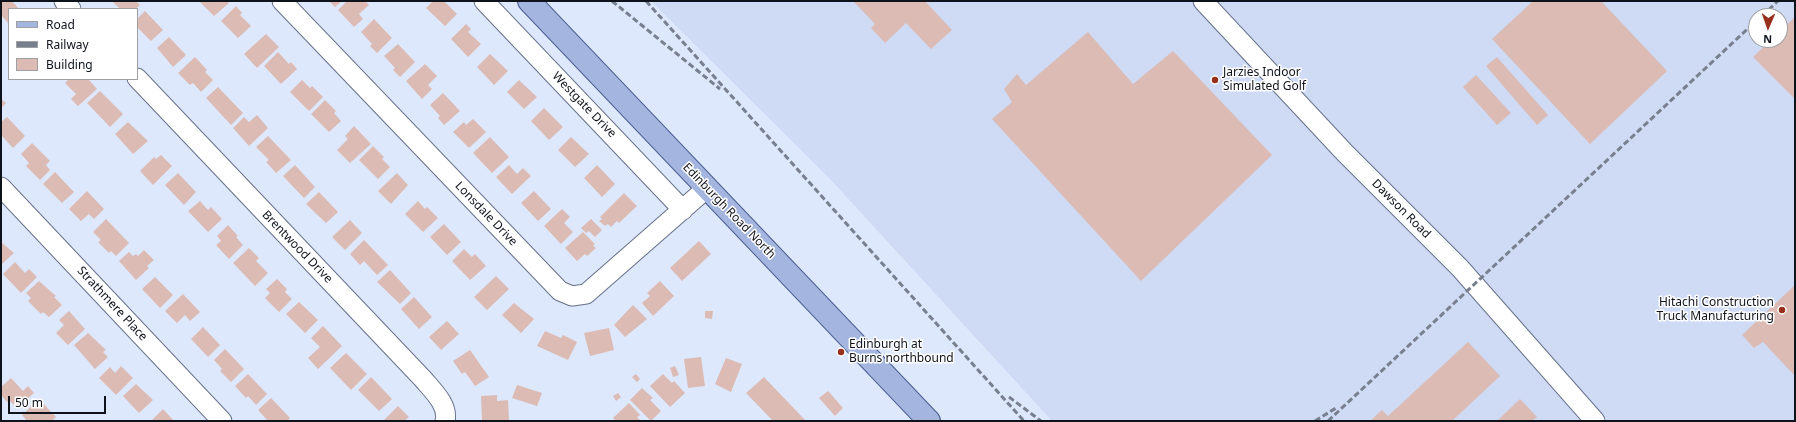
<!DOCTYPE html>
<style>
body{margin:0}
#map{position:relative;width:1796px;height:422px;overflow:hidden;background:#dee8fd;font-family:"Noto Sans",sans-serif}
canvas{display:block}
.frame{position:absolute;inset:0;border:2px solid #0e121a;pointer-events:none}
.legend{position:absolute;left:8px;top:8px;width:130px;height:72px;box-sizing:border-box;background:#fff;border:1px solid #9fa0a3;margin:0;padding:5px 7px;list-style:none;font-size:12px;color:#0e121a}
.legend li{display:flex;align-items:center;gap:8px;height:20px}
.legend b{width:20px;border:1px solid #9fa0a3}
.north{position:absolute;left:1748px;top:8px;width:40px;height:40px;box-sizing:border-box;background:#fff;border:1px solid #9fa0a3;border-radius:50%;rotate:182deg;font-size:11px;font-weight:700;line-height:16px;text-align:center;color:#0e121a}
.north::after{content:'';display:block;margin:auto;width:14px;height:18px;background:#982f1c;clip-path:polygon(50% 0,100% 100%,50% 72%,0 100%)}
.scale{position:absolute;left:8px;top:396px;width:98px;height:18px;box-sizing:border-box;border:2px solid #0e121a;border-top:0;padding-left:5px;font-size:12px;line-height:14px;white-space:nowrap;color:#0e121a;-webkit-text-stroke:3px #fff;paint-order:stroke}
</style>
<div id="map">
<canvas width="1796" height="422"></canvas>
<div class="frame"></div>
<ul class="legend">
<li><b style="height:5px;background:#a4b6e0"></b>Road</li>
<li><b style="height:5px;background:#787f8e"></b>Railway</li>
<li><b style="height:11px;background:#dbbbb4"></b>Building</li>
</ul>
<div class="north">N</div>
<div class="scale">50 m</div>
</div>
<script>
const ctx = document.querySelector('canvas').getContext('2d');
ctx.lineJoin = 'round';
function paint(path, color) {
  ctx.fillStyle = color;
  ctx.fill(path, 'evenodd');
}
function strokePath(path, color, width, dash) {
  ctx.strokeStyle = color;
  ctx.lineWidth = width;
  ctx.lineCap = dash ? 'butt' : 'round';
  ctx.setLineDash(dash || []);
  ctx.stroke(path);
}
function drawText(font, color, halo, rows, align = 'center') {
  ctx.font = font + ' "Noto Sans",sans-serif';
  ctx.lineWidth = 3;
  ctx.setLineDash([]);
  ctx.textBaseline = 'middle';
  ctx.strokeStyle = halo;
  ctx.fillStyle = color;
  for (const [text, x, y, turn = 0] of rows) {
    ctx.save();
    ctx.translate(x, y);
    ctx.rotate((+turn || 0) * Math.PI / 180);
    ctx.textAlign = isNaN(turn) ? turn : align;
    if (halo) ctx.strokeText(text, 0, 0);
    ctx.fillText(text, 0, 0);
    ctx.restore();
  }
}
const built = new Path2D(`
 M651 1H1795V421H1052L830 179ZM1756 16H1780V40H1756Z`);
const building = new Path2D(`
 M1 1H12L19 9H9V24L1 15Z
 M112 1H136L140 5 136 9H120Z
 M199 1H227L229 3 214 16Z
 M329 1H342L335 7Z
 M347 1H365L369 5 359 14 363 19 354 27 338 10Z
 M433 1H444L457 14 445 26 426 8Z
 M853 1H925L952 30 931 49 906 23 885 43 871 28 875 24Z
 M1533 1H1601L1667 71 1590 144 1492 39Z
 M236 6 242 13 240 15 251 26 238 38 221 21Z
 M145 11 163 30 151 41 137 27V19Z
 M1795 17V99L1753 57 1771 40H1780V31Z
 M374 19 392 38 377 53 370 46 372 44 361 32Z
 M466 24 471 29 468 32 481 44 468 57 451 39Z
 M1088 32 1133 84 1173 51 1272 155 1141 281 992 119 1012 102 1004 89 1017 74 1026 85Z
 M266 34 279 47 257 68 244 54Z
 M169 37 186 55 173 67 157 48Z
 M398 44 415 62 400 77 393 70 395 68 384 56Z
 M278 52 289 64 291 62 297 69 281 84 264 66Z
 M490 54 508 71 494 85 477 67Z
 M195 57 207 70 205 72 213 80 201 92 193 83 190 85 178 73Z
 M1497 57 1548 115 1537 125 1486 66Z
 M425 64 437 76 428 85 432 89 422 99 406 81Z
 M1476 75 1511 113 1497 125 1463 87Z
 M69 79H88L97 89 78 106 71 99 76 94 65 83Z
 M302 80 310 88 312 86 323 97 309 111 290 92Z
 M519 80 537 97 524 109 507 92Z
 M218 87 243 113 231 125 206 98Z
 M100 91 123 114 110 127 87 103Z
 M443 93 460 111 444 125 438 118 440 116 430 105Z
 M1 99 6 103 1 108Z
 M325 100 336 111 334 113 341 121 329 132 311 114Z
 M544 108 563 127 549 140 531 121Z
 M257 115 268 128 249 146 233 128 244 117 249 122Z
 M7 117 25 136 13 148 1 135V122Z
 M473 119 486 132 469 148 453 132 464 122 466 125Z
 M128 122 148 141 133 154 115 134Z
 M354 126 371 144 350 163 337 150 348 139 345 136Z
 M268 136 291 160 276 173 266 162 269 160 256 147Z
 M490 137 509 157 492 173 473 153Z
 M571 137 589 154 575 167 558 150Z
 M32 143 50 161 46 165 50 170 40 180 26 166 29 163 21 154Z
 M373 146 384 157 382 159 390 167 378 179 359 160Z
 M161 155 172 166 153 185 140 171 154 157 156 159Z
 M295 165 315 187 304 198 283 176Z
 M509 165 517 174 523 168 531 176 512 194 496 177Z
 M597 165 615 184 602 197 584 178Z
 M55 172 74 192 62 203 43 184Z
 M178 173 196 192 184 205 165 185Z
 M397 173 408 185 391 204 378 191Z
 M87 191 104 209 94 219 89 214 81 221 69 209Z
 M534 191 551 209 538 221 521 203Z
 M319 192 338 212 326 223 306 204Z
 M624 193 637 206 619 223 617 221 611 227 608 224 605 226 599 221 602 219 600 217Z
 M200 201 208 210 211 207 222 219 208 232 188 211Z
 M418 201 425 209 427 207 438 218 423 232 405 214Z
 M562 209 570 217 564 223 573 232 561 244 544 226Z
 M106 219 129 243 116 256 111 251 109 253 98 242 101 240 93 232Z
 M591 219 602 230 595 237 589 231 586 233 581 228Z
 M350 220 362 233 345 250 332 237Z
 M444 224 461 242 447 255 430 237Z
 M228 225 238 236 236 237 243 245 229 259 216 245 221 241 217 236Z
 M583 232 595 244 593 246 596 248 587 256 585 254 577 261 565 248Z
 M364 240 388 265 377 275 364 261 360 265 350 254Z
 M699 241 711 254 682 281 670 268Z
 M1 242 14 253 1 265Z
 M249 248 259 258 256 261 268 273 255 286 233 263Z
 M464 249 472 257 475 254 486 266 470 280 452 261Z
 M144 250 154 260 147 266 149 268 136 280 119 261 129 252 133 256 136 254 138 256Z
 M15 262 25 273 29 269 37 277 21 293 3 274Z
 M390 270 411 293 400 304 377 282Z
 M496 276 509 289 487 310 474 297Z
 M155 277 173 295 160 308 142 289Z
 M277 279 287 289 285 292 292 299 279 312 265 298 270 293 266 289Z
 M39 281 56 296 54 297 62 305 49 317 43 312 41 314 28 301 31 298 26 293Z
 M660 281 674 296 653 316 642 303 650 296 647 293Z
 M1795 285V376L1763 342 1754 348 1742 335Z
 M183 294 200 312 190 321 185 315 177 323 165 311Z
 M414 297 432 317 419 329 401 309Z
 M299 302 318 320 305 333 286 314Z
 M514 303 534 319 521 333 502 315Z
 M633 305 647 319 625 337 614 325Z
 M69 311 85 329 68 345 56 333 64 325 59 320Z
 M705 311H713L712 319 705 318Z
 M447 321 459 334 441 350 429 337Z
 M323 326 342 346 318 369 308 358 320 347 311 338Z
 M203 327 220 345 208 357 191 339Z
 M609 328 614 350 590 356 584 333Z
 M545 331 561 338 563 335 577 342 568 360 537 346Z
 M88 333 106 350 103 352 108 357 95 369 74 345Z
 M1468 342 1500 376 1452 421H1370L1382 410 1388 416Z
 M225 349 244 369 231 382 220 371 222 369 214 360Z
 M470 350 489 377 475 386 465 372 462 374 453 361Z
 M346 353 367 374 351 390 330 368Z
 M701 357 705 386 688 388 684 359Z
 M726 358 742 364 731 392 715 384Z
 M121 366 133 378 116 395 99 378 110 367 115 373Z
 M675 366 679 375 673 377 670 368Z
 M248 374 267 394 256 405 248 396 246 398 235 386Z
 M636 374 640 379 637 382 632 377Z
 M663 374 672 383 674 381 685 393 670 407 650 386Z
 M371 377 392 399 379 411 358 390Z
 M764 377 805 420 804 421H773L746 393Z
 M11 378 23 391 28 386 34 393 17 408 9 400 7 402 1 395V387Z
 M136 384 153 400 139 413 123 396Z
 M517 385 542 393 537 406 512 398Z
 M642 388 653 398 650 400 661 411 651 421 630 400Z
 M828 391 843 408 835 416 819 398Z
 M618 393 621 397 616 401 613 396Z
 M497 395V401L508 400 509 420 482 421 481 396Z
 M271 398 290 418 287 421H268L258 410Z
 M39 399 56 417 52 421H27L22 415Z
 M1520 399 1537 417 1532 421H1497Z
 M629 403 640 415 637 417 641 421H616L613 418Z
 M398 406 409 417 404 421H383Z
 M163 409 174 421H151Z`);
const minor = new Path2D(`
 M64 1 71 9
 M282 1 560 291 572 296 586 294 707 188
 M484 1 683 210
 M1203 1 1345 153 1460 268 1595 421
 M137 78 423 379C432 390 449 405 445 421
 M1 187 222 421`);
const major = new Path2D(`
 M529 1 929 421`);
const rail = new Path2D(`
 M612 1 720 89
 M646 1 1024 421
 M1762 16 1778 1
 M1009 397 1041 421
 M1315 421 1336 408
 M1328 421 1756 21`);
const markers = [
 [1215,80,4,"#982f1c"],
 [1782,310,4,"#982f1c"],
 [841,352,4,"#982f1c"]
];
const poiNames = [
 ["Jarzies Indoor",1223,73],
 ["Simulated Golf",1223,87],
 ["Hitachi Construction",1774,303,"right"],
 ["Truck Manufacturing",1774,317,"right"],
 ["Edinburgh at",849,345],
 ["Burns northbound",849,359]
];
const streetNames = [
 ["Westgate Drive",584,105,46],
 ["Dawson Road",1401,209,45],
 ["Edinburgh Road North",729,211,46],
 ["Lonsdale Drive",486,214,46],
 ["Brentwood Drive",297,247,46],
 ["Strathmere Place",112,304,47]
];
paint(built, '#cfdbf5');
paint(building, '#dbbbb4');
strokePath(minor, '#667187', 21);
strokePath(major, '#485d8e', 24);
strokePath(minor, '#fff', 19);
strokePath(major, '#a4b6e0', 22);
strokePath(rail, '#787f8e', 3, [6, 3]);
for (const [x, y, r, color] of markers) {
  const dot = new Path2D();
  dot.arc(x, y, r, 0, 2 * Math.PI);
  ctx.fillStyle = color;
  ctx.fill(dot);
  strokePath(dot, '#fff', 1.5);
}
drawText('12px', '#0e121a', '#fff', poiNames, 'left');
drawText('12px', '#0e121a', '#fff', streetNames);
</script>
